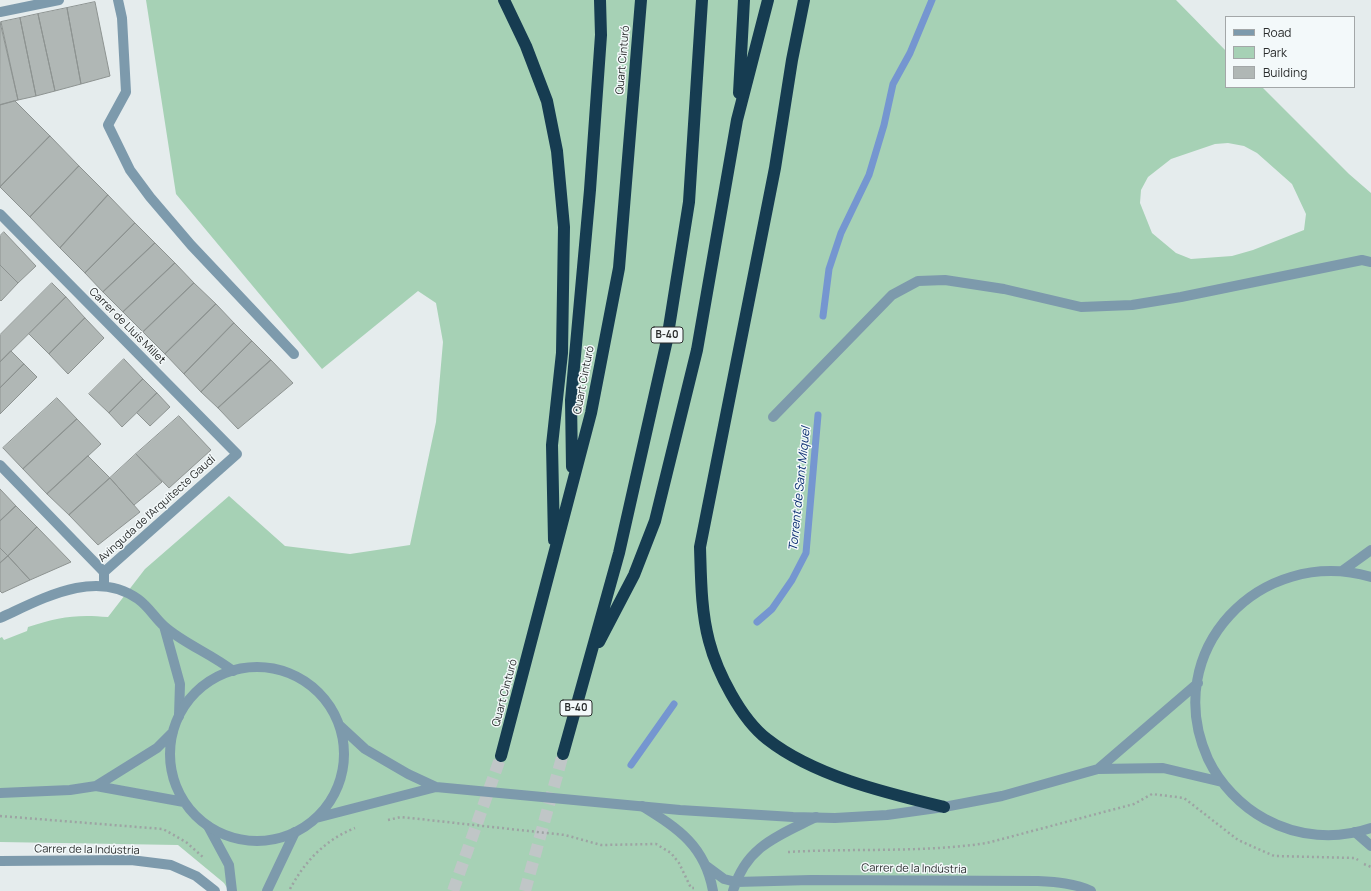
<!DOCTYPE html>
<meta charset="utf-8">
<style>
body{margin:0}
#map{position:relative;width:1371px;height:891px;overflow:hidden;background:#e5eced;font-family:Manrope,sans-serif}
canvas{display:block}
.legend{position:absolute;left:1225px;top:16px;width:130px;height:72px;box-sizing:border-box;background:#f3f9fa;border:1px solid #a3a7a8;margin:0;padding:5px 7px;list-style:none;font-size:12px;color:#2a2d2d}
.legend li{display:flex;align-items:center;gap:8px;height:20px}
.legend b{width:20px;border:1px solid #a3a7a8}
</style>
<div id="map">
<canvas width="1371" height="891"></canvas>
<ul class="legend">
<li><b style="height:5px;background:#7d9aac"></b>Road</li>
<li><b style="height:11px;background:#a6d1b5"></b>Park</li>
<li><b style="height:11px;background:#b0b7b5"></b>Building</li>
</ul>
</div>
<script>
const ctx = document.querySelector('canvas').getContext('2d');
ctx.lineJoin = 'round';
function paint(path, color) {
  ctx.fillStyle = color;
  ctx.fill(path, 'evenodd');
}
function strokePath(path, color, width, dash) {
  ctx.strokeStyle = color;
  ctx.lineWidth = width;
  ctx.lineCap = dash ? 'butt' : 'round';
  ctx.setLineDash(dash || []);
  ctx.stroke(path);
}
function drawText(font, color, halo, rows, align = 'center') {
  ctx.font = font + ' Manrope,sans-serif';
  ctx.lineWidth = 3;
  ctx.setLineDash([]);
  ctx.textBaseline = 'middle';
  ctx.strokeStyle = halo;
  ctx.fillStyle = color;
  for (const [text, x, y, turn = 0] of rows) {
    ctx.save();
    ctx.translate(x, y);
    ctx.rotate((+turn || 0) * Math.PI / 180);
    ctx.textAlign = isNaN(turn) ? turn : align;
    if (halo) ctx.strokeText(text, 0, 0);
    ctx.fillText(text, 0, 0);
    ctx.restore();
  }
}
const green = new Path2D(`
 M146 0H1176L1226 51V87H1262L1349 174 1371 193V891H229L224 883 178 845 0 842V638L2 637 4 640 27 631 28 627C58 617 76 614 108 617L145 569 229 496 285 546 350 554 410 545 436 422 443 342 436 303 418 291 322 369 176 194ZM1228 143 1244 146 1257 153 1292 184 1306 214 1304 230 1253 250 1232 256 1191 259 1176 253 1152 233 1140 203 1141 190 1148 177 1171 159 1215 144Z`);
const stream = new Path2D(`
 M823 316 829 269 841 233 869 175 884 125 893 84 910 53 932 0
 M757 622 772 609 792 580 806 553 818 415
 M631 765 674 704`);
const building = new Path2D(`
 M95 2 110 76 81 84 67 8Z
 M67 8 81 84 55 91 38 14Z
 M38 14 55 91 36 96 20 18Z
 M20 18 36 96 18 100 1 22Z
 M0 22 18 100 0 105Z
 M15 101 50 136 0 187V105Z
 M50 136 79 166 30 217 0 187Z
 M79 166 108 195 60 248 30 217Z
 M108 195 135 223 85 273 60 248Z
 M135 223 155 243 103 292 85 273Z
 M4 232 36 266 18 283 0 265V236Z
 M155 243 175 263 123 312 103 292Z
 M175 263 194 283 143 332 123 312Z
 M0 265 18 283 1 301 0 300Z
 M52 283 66 297 0 362V335Z
 M194 283 216 304 165 354 143 332Z
 M66 297 85 318 49 354 29 334Z
 M216 304 234 323 184 374 165 354Z
 M85 318 104 338 68 374 49 354Z
 M234 323 252 341 201 392 184 374Z
 M252 341 271 360 218 408 201 392Z
 M11 351 24 364 0 388V362Z
 M124 359 143 379 109 413 89 394Z
 M271 360 293 383 238 429 218 408Z
 M24 364 37 377 0 414V388Z
 M143 379 157 393 122 427 109 413Z
 M157 393 170 407 150 426 137 413Z
 M57 398 77 419 23 469 3 448Z
 M179 416 211 450 169 488 136 454Z
 M77 419 101 444 47 494 23 469Z
 M136 454 162 482 134 505 110 478Z
 M88 456 110 478 69 515 47 494Z
 M110 478 140 512 98 545 69 515Z
 M0 489 16 506 0 521Z
 M16 506 37 527 8 556 0 548V521Z
 M37 527 71 562 30 580 8 556Z
 M0 548 8 556 0 563Z
 M8 556 30 580 2 593 0 591V563Z`);
const motorwayTunnel = new Path2D(`
 M453 891 501 756
 M525 891 563 754`);
const path = new Path2D(`
 M0 816 163 829 186 842 204 858
 M388 820 401 817 565 835 601 845 656 844 671 853 679 863 691 888H694
 M788 852C854 848 921 853 987 843L1134 804 1152 794 1184 798 1238 840 1274 856 1355 858 1358 860
 M1364 864 1371 867
 M290 889C305 861 325 840 355 828`);
const service = new Path2D(`
 M773 417 892 295 918 281 945 280 1004 289 1081 307 1132 305 1181 297 1362 260 1371 262`);
const minor = new Path2D(`
 M118 0 122 18 126 92 108 125 130 170 150 197 191 245 294 354
 M0 12 59 0
 M0 214 237 454 104 572V586
 M0 465 104 572
 M0 618C42 599 95 568 138 599 149 607 155 618 164 626 184 644 212 654 233 671
 M164 626 180 684 179 716
 M642 806C679 829 705 846 713 891
 M208 826 229 865 232 891
 M1355 832 1371 846
 M0 861 131 860 171 865 196 876 215 891
 M705 865 724 879 736 882 811 880 1037 881C1055 882 1075 883 1091 891
 M267 891 295 832
 M733 891C746 846 778 836 816 817`);
const tertiary = new Path2D(`
 M1342 571 1371 550
 M1371 577C1260 545 1159 651 1208 759 1220 784 1241 806 1265 819 1298 837 1336 840 1371 828
 M170 754a87 87 0 1 1 174 0a87 87 0 1 1-174 0Z
 M339 725 365 749 408 774 436 787
 M1098 769 1198 683
 M96 786 157 748 173 732
 M0 793 70 790 96 786 184 802
 M316 818 436 787 680 810 793 817 835 818 887 815 944 807 1002 796 1098 769 1163 768 1222 782`);
const motorway = new Path2D(`
 M504 0 526 46 547 101 557 151 564 227 562 353 552 445 554 540
 M804 0 792 60 775 168 700 547C701 578 701 611 709 641 717 672 741 719 767 739 814 776 886 793 944 807
 M739 93 744 0
 M572 467 571 400 590 190 601 35 600 0
 M599 642 634 575 655 521 697 350 737 120 768 0
 M563 754 619 553 667 340 689 202 702 0
 M501 756 591 413 619 268 641 0`);
const shields = [
 [667,335,32],
 [576,708,32]
];
const shieldNames = [
 ["B-40",667,335],
 ["B-40",576,708]
];
const streetNames = [
 ["Quart Cinturó",623,60,-85],
 ["Carrer de Lluís Millet",127,326,45],
 ["Quart Cinturó",584,380,-79],
 ["Avinguda de l'Arquitecte Gaudí",157,509,-42],
 ["Quart Cinturó",505,693,-75],
 ["Carrer de la Indústria",87,850,1],
 ["Carrer de la Indústria",914,869,1]
];
const waterNames = [
 ["Torrent de Sant Miquel",800,489,-84]
];
paint(green, '#a6d1b5');
strokePath(stream, '#7596d0', 7);
paint(building, '#b0b7b5');
strokePath(building, '#8d9391', 1);
strokePath(motorwayTunnel, '#c0c6c7', 12, [12, 6]);
strokePath(path, '#9da3a3', 2.5, [2, 3]);
strokePath(service, '#7d9aac', 10);
strokePath(minor, '#7d9aac', 10);
strokePath(tertiary, '#7d9aac', 10);
strokePath(motorway, '#163c51', 12);
for (const [x, y, w] of shields) {
  const box = new Path2D();
  box.roundRect(x - w / 2, y - 8, w, 16, 3);
  ctx.fillStyle = '#f3f9fa';
  ctx.fill(box);
  strokePath(box, '#2a2d2d', 1);
}
drawText('bold 10px', '#2a2d2d', null, shieldNames);
drawText('11px', '#2a2d2d', '#f3f9fa', streetNames);
drawText('italic 12px', '#092d70', '#f3f9fa', waterNames);
</script>
